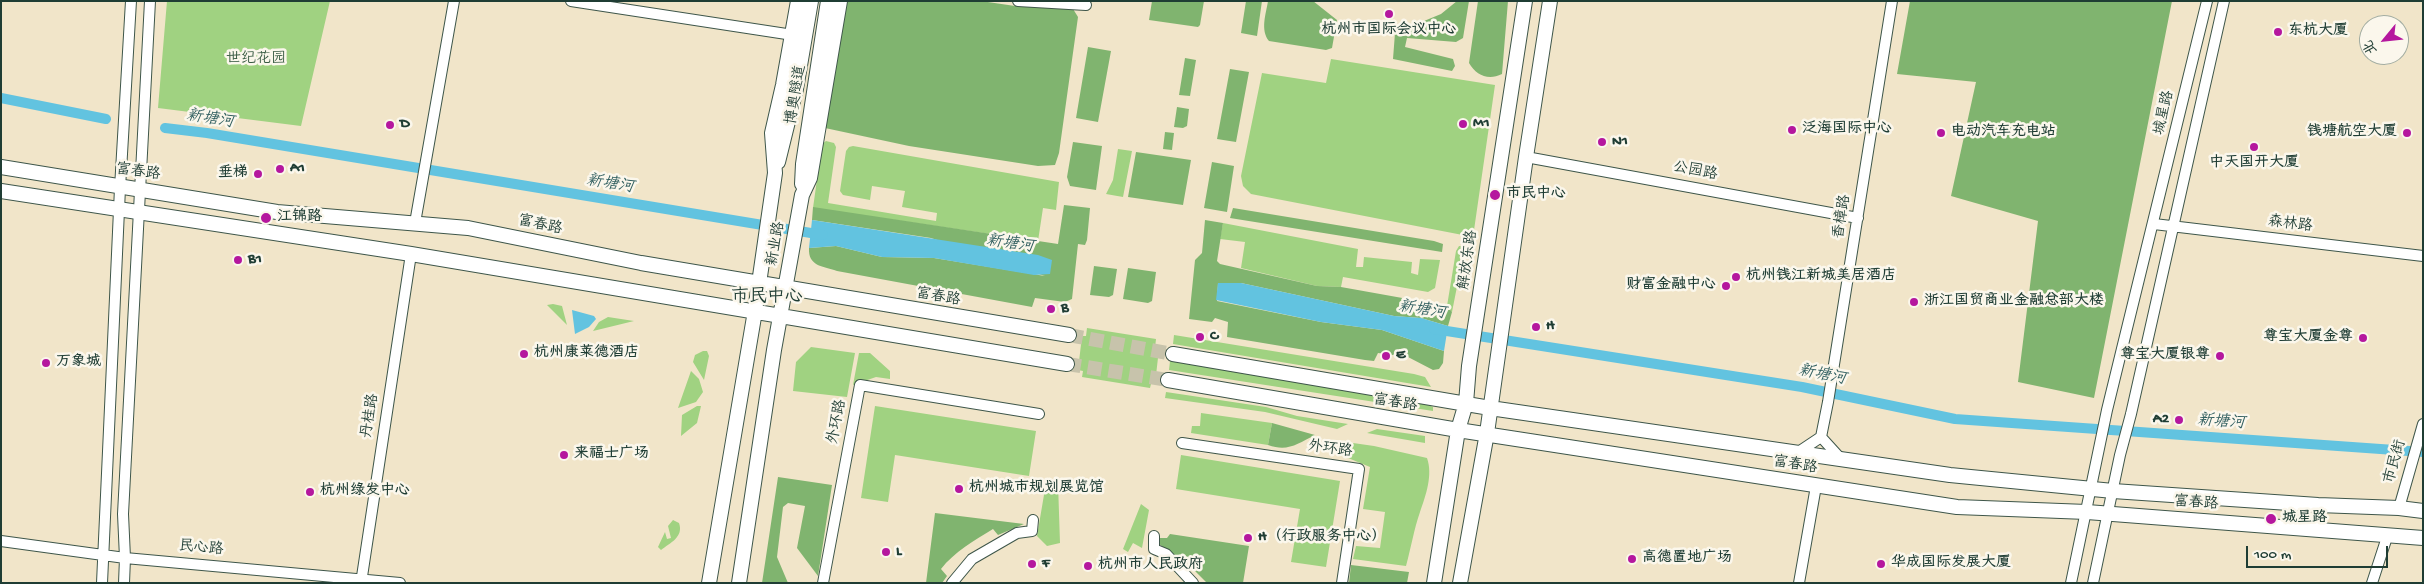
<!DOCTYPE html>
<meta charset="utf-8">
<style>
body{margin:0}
#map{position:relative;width:2424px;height:584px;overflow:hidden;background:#f1e5c9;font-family:"Gochi Hand","LXGW WenKai TC",sans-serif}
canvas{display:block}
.frame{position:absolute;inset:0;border:2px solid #1f3d34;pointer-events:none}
.north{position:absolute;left:2359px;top:15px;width:50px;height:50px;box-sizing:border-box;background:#fbf7ec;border:1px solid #a3ada2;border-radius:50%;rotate:242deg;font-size:14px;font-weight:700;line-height:20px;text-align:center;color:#1f3d34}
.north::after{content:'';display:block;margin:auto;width:18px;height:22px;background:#b5179e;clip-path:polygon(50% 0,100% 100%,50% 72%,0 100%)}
.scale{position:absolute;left:2246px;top:546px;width:142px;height:22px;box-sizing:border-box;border:2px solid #1f3d34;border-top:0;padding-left:6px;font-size:15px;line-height:18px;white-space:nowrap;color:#1f3d34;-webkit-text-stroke:4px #fbf7ec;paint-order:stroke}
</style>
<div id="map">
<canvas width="2424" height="584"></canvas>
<div class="frame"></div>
<div class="north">北</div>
<div class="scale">100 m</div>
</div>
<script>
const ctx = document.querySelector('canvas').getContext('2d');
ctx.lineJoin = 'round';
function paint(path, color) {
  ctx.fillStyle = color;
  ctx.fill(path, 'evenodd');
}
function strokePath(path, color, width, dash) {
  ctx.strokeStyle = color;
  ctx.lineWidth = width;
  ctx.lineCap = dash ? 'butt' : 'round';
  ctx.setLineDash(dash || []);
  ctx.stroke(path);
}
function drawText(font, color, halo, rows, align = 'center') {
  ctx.font = font + ' "Gochi Hand","LXGW WenKai TC",sans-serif';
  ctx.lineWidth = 5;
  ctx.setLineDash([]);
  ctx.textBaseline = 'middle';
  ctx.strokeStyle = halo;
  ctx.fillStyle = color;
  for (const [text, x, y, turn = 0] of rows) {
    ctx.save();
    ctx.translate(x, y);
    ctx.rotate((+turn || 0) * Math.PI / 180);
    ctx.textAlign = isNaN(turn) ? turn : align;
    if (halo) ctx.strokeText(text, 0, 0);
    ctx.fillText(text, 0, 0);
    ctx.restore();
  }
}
const green = new Path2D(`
 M167 1H330L301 126 158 108Z
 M1331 59 1495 85 1473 237 1251 194 1243 186 1241 176 1262 73 1326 83Z
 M826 141 834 143 836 147 828 203 936 221 937 213 902 207 905 191 872 186 870 200 843 195 840 191 846 151 849 147 853 146 1059 182 1056 210 1043 208 1038 241 813 208 822 144Z
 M1118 149 1132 151 1123 197 1106 194 1113 180Z
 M1223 223 1358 249 1356 267H1363L1364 257 1412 262 1411 273 1418 275 1420 259 1440 260 1435 288 1428 292 1343 277 1341 287 1317 286 1241 268 1245 242 1220 239Z
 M1459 246H1465L1452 312 1447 306 1456 251Z
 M553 304 562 306 567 325 547 305Z
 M608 317 634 321 593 331 599 322Z
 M1087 328 1156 339 1155 348 1159 349 1155 384H1151L1150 388 1082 377 1083 371 1078 370 1082 336H1086Z
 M1174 335 1414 374 1425 377 1431 387 1173 344Z
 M811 347 855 353 847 397 793 391 796 362Z
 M703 351H707L709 356 704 380 693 362 695 355Z
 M859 353H870L890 371V379L876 377 853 385Z
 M1170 361 1426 404 1433 407V411L1169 370Z
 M691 371 699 379 703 392 696 402 678 408Z
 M1166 392 1266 407 1297 416 1348 424 1337 429 1265 412 1165 398Z
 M697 406H701L697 423 681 436 682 415Z
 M875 406 1036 431 1029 476 895 455 888 502 861 498Z
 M1201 413 1272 423 1268 445 1191 433 1192 426H1200Z
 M1377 429 1425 436V443L1367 433Z
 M1346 442 1374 446 1427 458C1433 475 1426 495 1420 512 1414 529 1411 548 1406 566L1353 559 1356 546 1380 548 1385 512 1363 509 1370 467 1336 453 1334 446Z
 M1181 455 1340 481 1326 567 1291 562 1300 509 1176 489Z
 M1052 482 1058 483 1060 543 1047 546 1037 536 1045 489Z
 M1141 504 1149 510 1142 548 1133 543 1128 552 1123 549Z
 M673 520 679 523C684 537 670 543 661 550L658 547 665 532 667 539 671 538 668 526Z`);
const forest = new Path2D(`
 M846 1H981L1015 6 1070 4 1078 17 1059 153 1055 165 1038 166 909 146 825 128Z
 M1152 1H1204L1200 25 1198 27 1149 20Z
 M1246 1H1262L1257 36 1241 33Z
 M1268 1H1313L1337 20 1332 48 1326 50 1269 41C1260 30 1266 14 1268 1Z
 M1457 1H1469L1463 38 1456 42 1407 38 1405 47 1453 59 1455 66 1452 71 1393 59 1395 33 1441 14Z
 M1478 1H1508L1502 74C1488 81 1476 75 1469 63Z
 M1910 1H2172L2094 398 2018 382 2038 221 1951 196 1976 82 1897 74Z
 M1088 47 1111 51 1098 122 1076 118Z
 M1185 58 1196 60 1190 96 1179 95Z
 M1230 69 1249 72 1236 142 1217 139Z
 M1177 107 1189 109 1187 126 1183 128 1174 127Z
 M1165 132 1174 133 1172 150 1163 149Z
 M1073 142 1102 146 1096 190 1070 186 1067 177Z
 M1136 152 1191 160 1183 205 1128 197Z
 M1212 162 1234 166 1227 212 1204 208Z
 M1064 205 1090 208 1087 240 1085 245 1078 244 1072 299 1065 302 1035 298 1032 307 837 271C822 266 808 266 809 248L836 246 882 257 934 258 1045 276 931 238 812 220 813 207 1058 244Z
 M1233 208 1434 241 1443 244 1442 252 1230 218Z
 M1205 220 1223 223 1217 261 1220 264 1317 286 1341 287 1447 306 1452 312 1448 326 1421 318 1394 316 1241 283H1218L1217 301 1321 322 1382 330 1444 351 1443 363 1439 369 1433 370 1408 357 1378 353 1374 361 1365 360 1227 337 1228 322 1215 318 1212 322 1189 319 1195 260 1202 253Z
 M1094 266 1117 269 1113 295 1109 297 1090 295Z
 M1128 268 1156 272 1152 301 1148 303 1123 299Z
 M1272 423 1315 435C1297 444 1288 452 1268 445Z
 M778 477 832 485 818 576 797 548 805 506 788 503 783 507 777 557 788 583H762Z
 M935 513 1024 524 998 535 993 529C975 540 954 552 941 569L947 576 942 583H926Z
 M1170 534 1249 546 1243 583H1207L1187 563 1184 566 1168 550 1159 544 1160 538H1167Z
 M1351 565 1409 572 1407 583H1349Z`);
const water = new Path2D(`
 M812 220 1038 255 1052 260 1050 274 1034 275 934 258 882 257 836 246 809 248Z
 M1218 283H1241L1394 316 1421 318 1448 326 1444 351 1382 330 1321 322 1216 300Z
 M572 310 594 316 596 319 589 327 575 334Z`);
const canal = new Path2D(`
 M1 98 106 119
 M165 128 207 133 823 235
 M1434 329 1802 387 1955 419 2423 452`);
const majorTunnel = new Path2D(`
 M1069 335 1173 354
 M1067 364 1168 380`);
const minor = new Path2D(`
 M571 1 793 35
 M1018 1 1086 5
 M1526 157 1858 218
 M415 223 454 1
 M2154 224 2423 256
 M1821 437 1841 459
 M1182 443 1359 469 1342 583
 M1797 453 1821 437 1828 402 1892 1
 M2399 508 2423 424
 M1154 536V549L1166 554 1193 583
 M1 541 125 558 400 583
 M102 583 120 188 131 1
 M124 583 125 558 123 514 150 1
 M361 583 411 254
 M823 583 860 385 1039 414
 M952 583 972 559 1017 533 1032 531 1033 520
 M1799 583 1816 486
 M2071 583 2107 410 2207 1
 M2093 583 2120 455 2131 414 2224 1
 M2372 583 2388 534`);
const major = new Path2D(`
 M778 162 796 89 811 1
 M1 167 277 212 468 228 641 263 1069 335
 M802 184 803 164 828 1
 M1 191 411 254 1067 364
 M1173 354 1490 408 1950 475 2113 491 2318 505 2399 508 2423 511
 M1168 380 1458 430 1957 507 2087 512 2423 538
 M709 583 755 311 775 173 772 133 783 85 798 1
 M739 583 774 350 802 195 810 178 840 1
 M1434 583 1458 430 1466 403 1469 366 1525 1
 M1460 583 1487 433 1526 157 1550 1`);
const markers = [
 [1389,14,5,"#b5179e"],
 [2278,32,5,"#b5179e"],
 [1463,124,5,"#b5179e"],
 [390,125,5,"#b5179e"],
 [1792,130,5,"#b5179e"],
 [1941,133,5,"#b5179e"],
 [2407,133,5,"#b5179e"],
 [1602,142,5,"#b5179e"],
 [2254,147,5,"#b5179e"],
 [280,169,5,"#b5179e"],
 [258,174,5,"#b5179e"],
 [1495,195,6,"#b5179e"],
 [266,218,6,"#b5179e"],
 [238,260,5,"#b5179e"],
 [1736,277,5,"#b5179e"],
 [1726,286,5,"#b5179e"],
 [1914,302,5,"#b5179e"],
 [1051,309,5,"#b5179e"],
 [1536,327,5,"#b5179e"],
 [1200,337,5,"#b5179e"],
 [2363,338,5,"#b5179e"],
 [524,354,5,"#b5179e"],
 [1386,356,5,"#b5179e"],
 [2220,356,5,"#b5179e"],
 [46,363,5,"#b5179e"],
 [2179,420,5,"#b5179e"],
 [564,455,5,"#b5179e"],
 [959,489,5,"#b5179e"],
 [310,492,5,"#b5179e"],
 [2271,519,6,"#b5179e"],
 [1248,538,5,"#b5179e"],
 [886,552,5,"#b5179e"],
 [1632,559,5,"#b5179e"],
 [1032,564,5,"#b5179e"],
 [1881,564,5,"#b5179e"],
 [1088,566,5,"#b5179e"]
];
const poiNames = [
 ["杭州市国际会议中心",1389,31,"center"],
 ["东杭大厦",2288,32],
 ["M1",1473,124],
 ["D",400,125],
 ["泛海国际中心",1802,130],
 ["电动汽车充电站",1951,133],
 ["钱塘航空大厦",2397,133,"right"],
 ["N1",1612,142],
 ["中天国开大厦",2254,164,"center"],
 ["A1",290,169],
 ["垂梯",248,174,"right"],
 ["市民中心",1506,195],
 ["江锦路",277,218],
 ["B1",248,260],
 ["杭州钱江新城美居酒店",1746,277],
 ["财富金融中心",1716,286,"right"],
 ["浙江国贸商业金融总部大楼",1924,302],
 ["B",1061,309],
 ["H",1546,327],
 ["C",1210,337],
 ["尊宝大厦金尊",2353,338,"right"],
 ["杭州康莱德酒店",534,354],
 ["E",1396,356],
 ["尊宝大厦银尊",2210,356,"right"],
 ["万象城",56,363],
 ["A2",2169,420,"right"],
 ["来福士广场",574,455],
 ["杭州城市规划展览馆",969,489],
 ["杭州绿发中心",320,492],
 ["城星路",2282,519],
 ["H（行政服务中心）",1258,538],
 ["L",896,552],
 ["高德置地广场",1642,559],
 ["F",1042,564],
 ["华成国际发展大厦",1891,564],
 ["杭州市人民政府",1098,566]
];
const parkNames = [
 ["世纪花园",256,60]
];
const streetNames = [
 ["博奥隧道",797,95,-81],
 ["城星路",2165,113,-77],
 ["公园路",1695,172,11],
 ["富春路",138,173,8],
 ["香樟路",1843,217,-81],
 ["森林路",2290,225,7],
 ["富春路",540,226,12],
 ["新业路",777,244,-80],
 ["解放东路",1469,260,-82],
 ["富春路",938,298,10],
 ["富春路",1395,404,9],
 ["丹桂路",371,416,-81],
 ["外环路",838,422,-79],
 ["外环路",1330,450,8],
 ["市民街",2396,462,-74],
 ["富春路",1795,466,9],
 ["富春路",2196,504,4],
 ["民心路",201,549,5]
];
const waterNames = [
 ["新塘河",210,120,9],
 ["新塘河",610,185,9],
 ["新塘河",1010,245,8],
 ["新塘河",1422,311,9],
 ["新塘河",1822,376,11],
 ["新塘河",2221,423,4]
];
const quarterNames = [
 ["市民中心",767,298]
];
paint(green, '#a0d281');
paint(forest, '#80b46f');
paint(water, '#62c3e0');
strokePath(canal, '#62c3e0', 10);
strokePath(majorTunnel, '#c7c3ab', 14, [14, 7]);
strokePath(minor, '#3e564a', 12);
strokePath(major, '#3e564a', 16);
strokePath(minor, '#fff', 10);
strokePath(major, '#fff', 14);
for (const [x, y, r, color] of markers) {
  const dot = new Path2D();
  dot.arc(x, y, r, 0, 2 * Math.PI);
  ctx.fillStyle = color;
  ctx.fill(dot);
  strokePath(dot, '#fbf7ec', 2);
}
drawText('bold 15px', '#1f3d34', '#fbf7ec', poiNames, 'left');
drawText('15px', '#395b43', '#fbf7ec', parkNames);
drawText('15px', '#1f3d34', '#fbf7ec', streetNames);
drawText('italic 16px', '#305e5f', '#fbf7ec', waterNames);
drawText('18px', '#1f3d34', '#fbf7ec', quarterNames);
</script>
